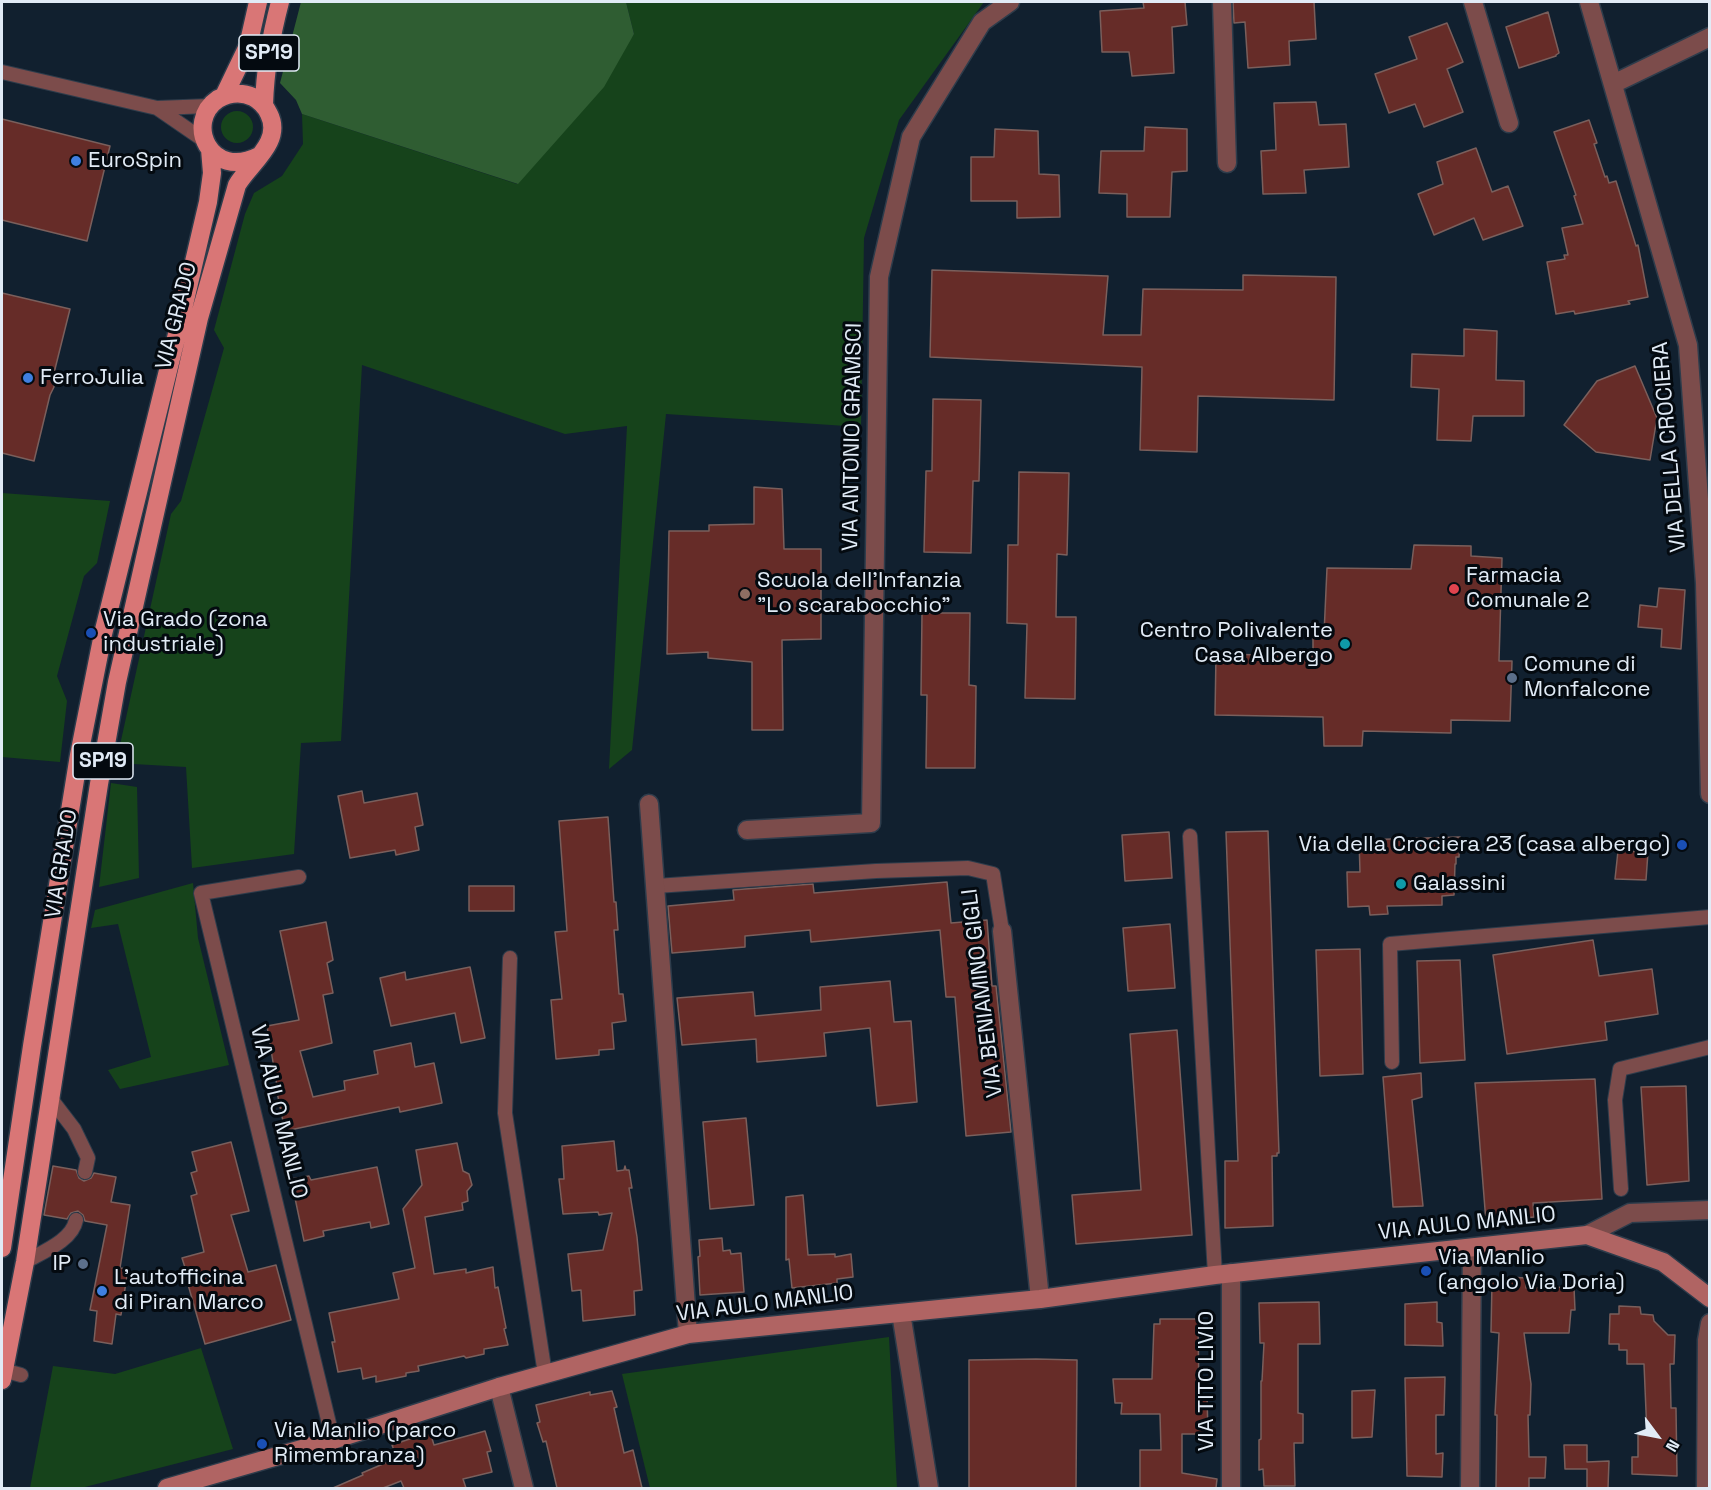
<!DOCTYPE html>
<meta charset="utf-8">
<style>
body{margin:0}
#map{position:relative;width:1711px;height:1490px;overflow:hidden;background:#11202f;font-family:"Space Grotesk",sans-serif}
canvas{display:block}
.frame{position:absolute;inset:0;border:3px solid #e1ebf6;pointer-events:none}
.north{position:absolute;left:1627px;top:1406px;width:60px;height:60px;-webkit-text-stroke:4px #040a10;paint-order:stroke;rotate:122deg;font-size:16px;font-weight:700;line-height:24px;text-align:center;color:#e1ebf6}
.north::after{content:'';display:block;margin:auto;width:21px;height:27px;background:#e1ebf6;clip-path:polygon(50% 0,100% 100%,50% 72%,0 100%)}
</style>
<div id="map">
<canvas width="1711" height="1490"></canvas>
<div class="frame"></div>
<div class="north">N</div>
</div>
<script>
const ctx = document.querySelector('canvas').getContext('2d');
ctx.lineJoin = 'round';
function paint(path, color) {
  ctx.fillStyle = color;
  ctx.fill(path, 'evenodd');
}
function strokePath(path, color, width, dash) {
  ctx.strokeStyle = color;
  ctx.lineWidth = width;
  ctx.lineCap = dash ? 'butt' : 'round';
  ctx.setLineDash(dash || []);
  ctx.stroke(path);
}
function drawText(font, color, halo, rows, align = 'center') {
  ctx.font = font + ' "Space Grotesk",sans-serif';
  ctx.lineWidth = 6;
  ctx.setLineDash([]);
  ctx.textBaseline = 'middle';
  ctx.strokeStyle = halo;
  ctx.fillStyle = color;
  for (const [text, x, y, turn = 0] of rows) {
    ctx.save();
    ctx.translate(x, y);
    ctx.rotate((+turn || 0) * Math.PI / 180);
    ctx.textAlign = isNaN(turn) ? turn : align;
    if (halo) ctx.strokeText(text, 0, 0);
    ctx.fillText(text, 0, 0);
    ctx.restore();
  }
}
const green = new Path2D(`
 M626 2H984L899 120 864 238 861 427 666 414 632 750 609 769 627 426 565 434 362 365 341 741 301 743 294 854 192 868 186 767 116 763 171 514 181 501 224 348 214 330 245 214 254 193 282 176 303 144 302 114 517 184 634 34Z
 M221 127a16 16 0 1 1 32 0a16 16 0 1 1-32 0Z
 M2 493 110 501 97 563 84 576 57 676 67 701 60 762 2 757Z
 M111 783 137 787 139 878 99 887Z
 M193 883 198 938 229 1065 120 1089 108 1070 151 1057 118 924 91 928 95 910Z
 M889 1337 897 1488H650L622 1374Z
 M201 1348 233 1449 81 1488H30L53 1366 115 1374Z`);
const forest = new Path2D(`
 M301 2H626L634 34 604 87 518 184 302 114 296 100 280 83Z`);
const building = new Path2D(`
 M1143 2H1185L1187 25 1172 27 1174 73 1132 76 1129 52H1102L1100 11 1144 8Z
 M1233 2H1314L1316 39 1289 41 1290 65 1248 68 1245 22 1234 23Z
 M1548 12 1559 53 1556 55V56L1519 68 1506 27Z
 M1447 23 1463 62 1447 69 1463 112 1424 127 1415 104 1389 113 1375 74 1417 59 1409 37Z
 M1316 102 1319 125 1346 124 1349 167 1304 170 1306 193 1263 194 1261 151 1276 150 1274 103Z
 M2 119 110 146 87 241 2 220Z
 M1589 120 1597 143 1594 144 1605 177 1607 176 1609 183 1616 181 1636 246 1638 245 1648 297 1628 301 1630 304 1575 314 1574 311 1556 314 1547 262 1565 259 1564 255H1568L1562 228 1583 224 1574 196 1576 195 1554 132Z
 M1145 127 1187 129V171L1172 172 1170 217H1127V194L1099 193 1101 151H1144Z
 M995 129 1038 131 1039 174 1059 175 1060 217 1017 218V201H971V157H994Z
 M1476 148 1492 192 1508 186 1523 226 1483 240 1474 218 1434 235 1418 194 1443 184 1437 162Z
 M932 270 1108 276 1103 335H1141L1143 289 1243 290V275L1336 277 1334 400 1198 396 1197 452 1140 450 1142 367 930 357Z
 M2 293 70 309 54 373V387L50 395 34 461 2 453Z
 M1464 329 1497 331 1496 380 1524 381V416H1473L1471 441 1437 440 1439 389 1411 387 1412 354 1464 356Z
 M1635 366 1657 418 1650 460 1596 452 1564 425 1597 381Z
 M933 399 981 400 979 481H973L971 553 924 552 926 471H932Z
 M1019 472 1069 473 1067 555 1057 554 1056 617H1076L1075 699 1025 698 1027 624 1007 623 1008 545H1018Z
 M754 487 782 489 784 549H821V639L782 640 783 730H752V662L708 658V652L667 654 669 531H709V525L754 524Z
 M1414 545 1471 546V556L1502 558 1499 661H1512L1510 721 1451 720V733L1363 731 1362 746H1324L1323 717 1215 715 1216 654 1313 656V634H1324L1327 568 1411 569Z
 M1659 588 1685 590 1681 649 1661 647 1662 629 1638 627 1640 605 1657 607Z
 M922 613H970L969 685 976 686 975 768H926L927 695H921Z
 M362 791 364 803 417 793 423 825 415 827 419 850 396 855 395 850 350 858 338 796Z
 M608 817 614 902H616L618 930H614L619 994H623L626 1021 612 1023 614 1049 599 1050V1055L556 1059 551 1000 562 999 555 932 567 931 559 821Z
 M1268 831 1279 1153H1277V1156H1272L1273 1226 1225 1228V1161H1238L1226 832Z
 M1169 832 1172 878 1125 881 1122 835Z
 M1460 837 1459 857H1456V864H1455L1454 895 1442 896V905L1387 906 1388 914 1370 915 1369 906 1348 907 1347 872H1360L1359 840Z
 M1618 851 1648 852 1646 880 1615 879Z
 M947 882 951 923 987 920 992 986H996L1011 1132 966 1136 955 997H946L940 930 811 942 810 930 745 936V947L672 953 668 906 734 900 733 890 745 889 813 884 814 893Z
 M469 886H514V911H469Z
 M326 922 333 960 327 963 333 993 323 995 332 1043 300 1051 313 1097 345 1090 344 1081 378 1074 374 1051 411 1043 415 1067 434 1063 442 1103 400 1112 399 1107 285 1131 276 1087 277 1086 267 1026 299 1020 280 931Z
 M1170 924 1175 988 1128 991 1123 928Z
 M1593 940 1599 976 1652 969 1658 1014 1605 1022 1607 1040 1507 1054 1493 955Z
 M1360 949 1363 1074 1320 1076 1316 950Z
 M1460 960 1465 1060 1420 1063 1417 961Z
 M470 967 485 1038 461 1043 455 1013 391 1026 380 978 405 972 406 980Z
 M890 981 894 1022 911 1021 917 1102 877 1106 870 1028 824 1033 826 1056 757 1062 756 1039 682 1045 677 998 753 992 755 1016 821 1010 820 987Z
 M1177 1030 1192 1235 1076 1244 1072 1195 1141 1190 1130 1034Z
 M1421 1073 1422 1097 1412 1100 1423 1206 1393 1207 1383 1077Z
 M1595 1079 1602 1199 1533 1203 1534 1217 1486 1222 1475 1083Z
 M1686 1086 1689 1181 1647 1185 1641 1087Z
 M746 1118 754 1205 710 1209 703 1122Z
 M614 1141 617 1171 624 1170 625 1166 626 1170H629L632 1188H629L637 1237 642 1290 634 1291 635 1315 583 1321 581 1290 572 1291 568 1254 603 1250 612 1213 599 1215 598 1212 563 1214 559 1179H564L562 1146Z
 M231 1142 249 1211 231 1215 248 1272 276 1265 291 1320 205 1344 187 1281 189 1280 182 1258 204 1252 191 1196 197 1194 191 1173 197 1171 192 1152Z
 M457 1143 463 1171 469 1174 472 1185 467 1191 468 1201 462 1203 463 1210 425 1217 434 1274 466 1269V1273L493 1267 495 1288 498 1287 506 1328 504 1329 508 1345 484 1349V1354L466 1358 464 1356 418 1366 419 1371 406 1373V1376L376 1382V1376L363 1379 361 1368 338 1372 332 1342H335L329 1313 399 1299 393 1273 415 1268 403 1209 422 1185 416 1150Z
 M53 1166 76 1170 79 1178 84 1181 91 1178 94 1173 116 1177 111 1202 130 1205 120 1268 128 1269 121 1315 116 1314 112 1344 94 1341 97 1311 90 1310 107 1225 85 1221 83 1215 78 1211 71 1213 67 1219 44 1215Z
 M377 1167 389 1224 371 1228 370 1222 323 1231 324 1236 304 1241 291 1179 309 1176 311 1180Z
 M803 1195 808 1255 835 1254V1257L851 1254 853 1277 837 1279V1283L792 1288 789 1259 786 1260V1197Z
 M722 1238 723 1251 730 1250 731 1254 741 1253 744 1292 700 1295 698 1257 700 1256 699 1240Z
 M1508 1277 1526 1278V1288L1574 1287 1575 1310H1571L1569 1333H1524L1531 1384 1530 1415H1528L1529 1457H1546L1545 1478H1529V1488H1496L1497 1415H1495L1499 1333 1491 1332 1492 1282 1507 1281Z
 M1319 1302 1320 1344H1298V1413L1303 1414V1443H1294L1295 1486H1264L1263 1469 1259 1470V1440L1261 1439V1381H1262L1264 1343H1260L1259 1303Z
 M1437 1302V1322L1442 1323 1443 1346 1405 1345V1304Z
 M1619 1306 1640 1307 1641 1314 1653 1315 1654 1321 1668 1335H1675L1674 1364H1670L1671 1408H1676L1677 1476 1632 1474V1457H1638V1435H1647L1644 1364H1627V1350H1619V1344H1609L1610 1314H1619Z
 M1160 1319H1198L1199 1394 1207 1395 1208 1434H1182V1473L1217 1479 1216 1488H1140V1450H1161L1160 1414H1121L1122 1403H1115L1113 1379H1152L1154 1324H1160Z
 M1036 1359 1077 1360 1076 1488H969V1360Z
 M1445 1377 1444 1415H1436V1454L1443 1453 1442 1477 1407 1476 1405 1378Z
 M1375 1390 1372 1437 1352 1438V1391Z
 M612 1391 617 1407 614 1408 624 1453 633 1450 642 1488H557L546 1441 543 1442 537 1423 540 1422 536 1405 590 1392V1395Z
 M485 1431 491 1451 487 1452 492 1472 463 1479 466 1488H404L401 1481 383 1488H333L363 1475 362 1473 397 1458 392 1445 430 1432 434 1445Z
 M1564 1445H1587V1462L1609 1461 1608 1488H1587V1469H1565Z`);
const lane = new Path2D(`
 M2 72 157 108 210 106
 M157 108 205 141
 M1190 836 1215 1275
 M299 877 201 893 333 1440
 M656 886 876 871 968 868 993 874 1002 931
 M510 958 505 1113 545 1374
 M1392 1062 1390 944 1710 917
 M51 1099 74 1129 88 1158 85 1172
 M1621 1189 1615 1100 1620 1069 1710 1047
 M25 1262C42 1252 72 1241 76 1220
 M3 1370 21 1375`);
const street = new Path2D(`
 M1222 2 1227 163
 M1473 2 1509 123
 M1589 2 1688 345 1705 583 1710 794
 M1613 84 1710 37
 M649 804 688 1334
 M747 830 871 823 879 277 911 137 982 22 1010 2
 M1002 931 1040 1299
 M1587 1235 1630 1213 1710 1210
 M901 1313 929 1488
 M499 1387 524 1488
 M1231 1488V1273
 M1470 1488 1472 1248
 M1706 1488 1707 1340 1710 1323`);
const secondary = new Path2D(`
 M167 1488 333 1440 499 1387 688 1334 1040 1299 1215 1275 1587 1235 1663 1262 1710 1298`);
const primary = new Path2D(`
 M224 96 248 46 258 2
 M264 105C265 70 271 36 280 2
 M2 1248 32 1046 79 755 103 634 179 326 208 202 212 173 210 149
 M2 1380 25 1262 99 784 117 682 199 318 237 185C250 163 283 142 269 114 266 107 260 101 253 97 242 92 229 93 218 99 184 122 210 181 259 156`);
const markers = [
 [76,161,6,"#3f7fe0"],
 [28,378,6,"#3f7fe0"],
 [1454,589,6,"#e0444e"],
 [745,594,6,"#8d6e63"],
 [91,633,6,"#1a4fb4"],
 [1345,644,6,"#0f9aa8"],
 [1512,678,6,"#5c6f8a"],
 [1682,845,6,"#1a4fb4"],
 [1401,884,6,"#0f9aa8"],
 [83,1264,6,"#5c6f8a"],
 [1426,1271,6,"#1a4fb4"],
 [102,1291,6,"#3f7fe0"],
 [262,1444,6,"#1a4fb4"]
];
const shields = [
 [269,53,60],
 [103,761,60]
];
const shieldNames = [
 ["SP19",269,53],
 ["SP19",103,761]
];
const poiNames = [
 ["EuroSpin",88,161],
 ["FerroJulia",40,378],
 ["Farmacia",1466,576],
 ["Comunale 2",1466,601],
 ["Scuola dell'Infanzia",757,581],
 ["\"Lo scarabocchio\"",757,606],
 ["Via Grado (zona",103,620],
 ["industriale)",103,645],
 ["Centro Polivalente",1333,631,"right"],
 ["Casa Albergo",1333,656,"right"],
 ["Comune di",1524,665],
 ["Monfalcone",1524,690],
 ["Via della Crociera 23 (casa albergo)",1670,845,"right"],
 ["Galassini",1413,884],
 ["Via Manlio",1438,1258],
 ["(angolo Via Doria)",1438,1283],
 ["IP",71,1264,"right"],
 ["L’autofficina",114,1278],
 ["di Piran Marco",114,1303],
 ["Via Manlio (parco",274,1431],
 ["Rimembranza)",274,1456]
];
const streetNames = [
 ["VIA GRADO",177,316,-76],
 ["VIA ANTONIO GRAMSCI",853,437,-89],
 ["VIA DELLA CROCIERA",1670,447,-95],
 ["VIA GRADO",62,864,-81],
 ["VIA BENIAMINO GIGLI",983,993,-97],
 ["VIA AULO MANLIO",278,1112,76],
 ["VIA AULO MANLIO",1467,1224,-6],
 ["VIA AULO MANLIO",765,1304,-7],
 ["VIA TITO LIVIO",1207,1381,-90]
];
paint(green, '#16431b');
paint(forest, '#2f5d32');
paint(building, '#662c28');
strokePath(building, '#7a5f5c', 1.5);
strokePath(lane, '#2e3c4b', 16);
strokePath(street, '#2e3c4b', 21);
strokePath(secondary, '#2e3c4b', 21);
strokePath(primary, '#2e3c4b', 21);
strokePath(lane, '#7c4c4b', 14);
strokePath(street, '#7c4c4b', 18);
strokePath(secondary, '#b06463', 18);
strokePath(primary, '#d97676', 18);
for (const [x, y, r, color] of markers) {
  const dot = new Path2D();
  dot.arc(x, y, r, 0, 2 * Math.PI);
  ctx.fillStyle = color;
  ctx.fill(dot);
  strokePath(dot, '#040a10', 2);
}
for (const [x, y, w] of shields) {
  const box = new Path2D();
  box.roundRect(x - w / 2, y - 18, w, 36, 4.5);
  ctx.fillStyle = '#040a10';
  ctx.fill(box);
  strokePath(box, '#e1ebf6', 1.5);
}
drawText('bold 21px', '#e1ebf6', null, shieldNames);
drawText('22px', '#e1ebf6', '#040a10', poiNames, 'left');
drawText('22px', '#e1ebf6', '#040a10', streetNames);
</script>
